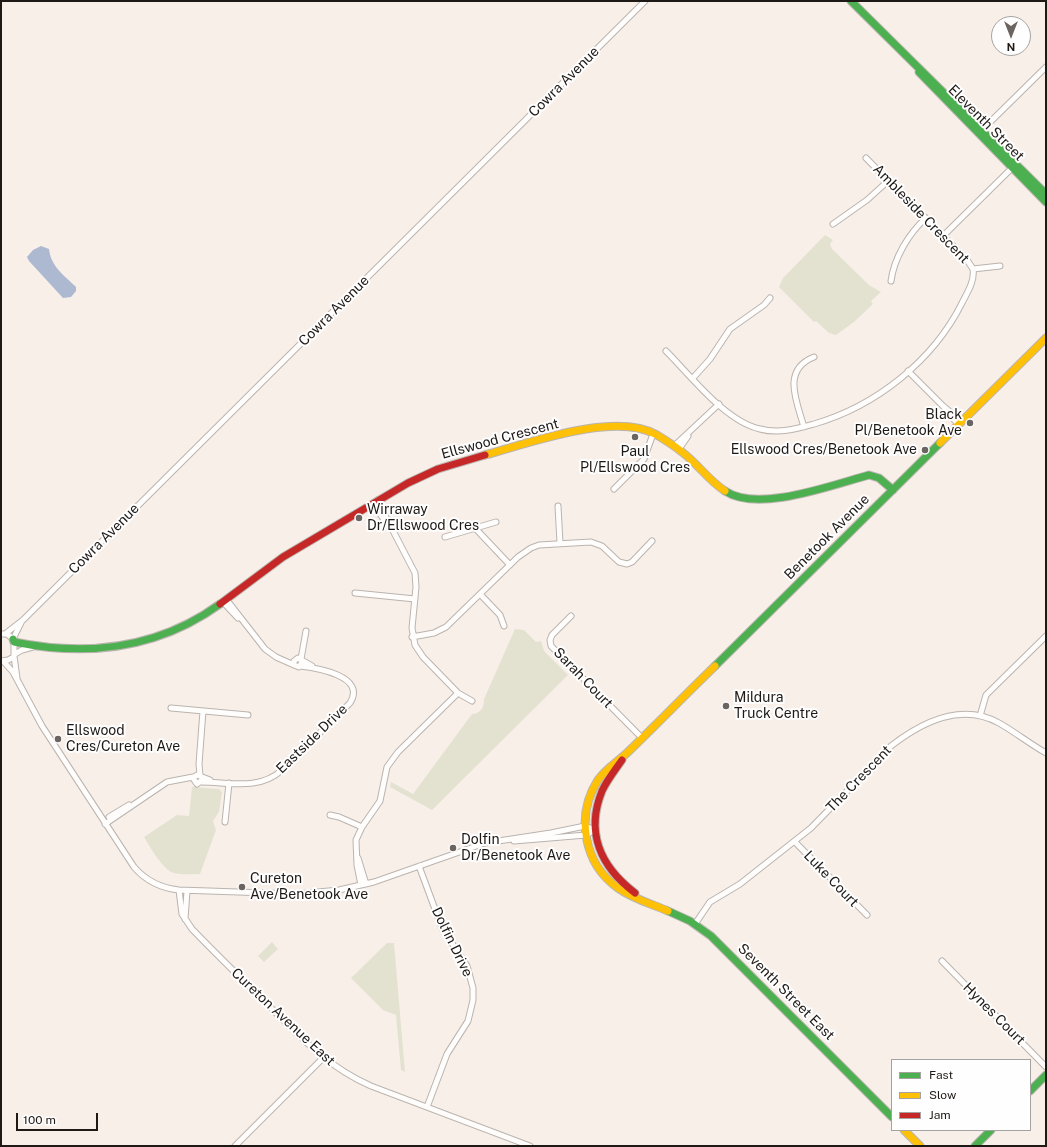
<!DOCTYPE html>
<style>
body{margin:0}
#map{position:relative;width:1047px;height:1147px;overflow:hidden;background:#f8efe9;font-family:"Public Sans",sans-serif}
canvas{display:block}
.frame{position:absolute;inset:0;border:2px solid #1f1916;pointer-events:none}
.legend{position:absolute;left:891px;top:1059px;width:140px;height:72px;box-sizing:border-box;background:#fefefe;border:1px solid #a5a2a1;margin:0;padding:5px 7px;list-style:none;font-size:12px;color:#1f1916}
.legend li{display:flex;align-items:center;gap:8px;height:20px}
.legend b{width:20px;border:1px solid #a5a2a1}
.north{position:absolute;left:991px;top:16px;width:40px;height:40px;box-sizing:border-box;background:#fefefe;border:1px solid #a5a2a1;border-radius:50%;rotate:180deg;font-size:11px;font-weight:700;line-height:16px;text-align:center;color:#1f1916}
.north::after{content:'';display:block;margin:auto;width:14px;height:18px;background:#6b6460;clip-path:polygon(50% 0,100% 100%,50% 72%,0 100%)}
.scale{position:absolute;left:16px;top:1113px;width:82px;height:18px;box-sizing:border-box;border:2px solid #1f1916;border-top:0;padding-left:5px;font-size:12px;line-height:14px;white-space:nowrap;color:#1f1916;-webkit-text-stroke:3px #fefefe;paint-order:stroke}
</style>
<div id="map">
<canvas width="1047" height="1147"></canvas>
<div class="frame"></div>
<ul class="legend">
<li><b style="height:5px;background:#4caf50"></b>Fast</li>
<li><b style="height:5px;background:#ffc107"></b>Slow</li>
<li><b style="height:5px;background:#c62828"></b>Jam</li>
</ul>
<div class="north">N</div>
<div class="scale">100 m</div>
</div>
<script>
const ctx = document.querySelector('canvas').getContext('2d');
ctx.lineJoin = 'round';
function paint(path, color) {
  ctx.fillStyle = color;
  ctx.fill(path, 'evenodd');
}
function strokePath(path, color, width, dash) {
  ctx.strokeStyle = color;
  ctx.lineWidth = width;
  ctx.lineCap = dash ? 'butt' : 'round';
  ctx.setLineDash(dash || []);
  ctx.stroke(path);
}
function drawText(font, color, halo, rows, align = 'center') {
  ctx.font = font + ' "Public Sans",sans-serif';
  ctx.lineWidth = 4;
  ctx.setLineDash([]);
  ctx.textBaseline = 'middle';
  ctx.strokeStyle = halo;
  ctx.fillStyle = color;
  for (const [text, x, y, turn = 0] of rows) {
    ctx.save();
    ctx.translate(x, y);
    ctx.rotate((+turn || 0) * Math.PI / 180);
    ctx.textAlign = isNaN(turn) ? turn : align;
    if (halo) ctx.strokeText(text, 0, 0);
    ctx.fillText(text, 0, 0);
    ctx.restore();
  }
}
const green = new Path2D(`
 M825 235 833 240 830 244 832 249 869 285 881 292 871 301 873 304 854 322 836 335 829 333 816 321 814 322 779 287 783 278Z
 M515 629 524 630 536 642 541 641 544 651 568 675 432 810 390 787 391 782 413 794 472 714C481 713 484 708 484 699Z
 M192 787 219 789 222 792 219 812 213 821 216 830 200 874C192 874 182 875 174 873 163 870 150 847 144 837L177 815 189 816Z
 M272 942 278 949 264 962 258 956Z
 M387 943H394L405 1072 401 1070 396 1015 383 1010 351 978Z`);
const water = new Path2D(`
 M41 246 49 249C51 267 64 275 76 287V291L71 297 63 298 29 261 27 257 33 250Z`);
const street = new Path2D(`
 M980 132 1046 67
 M833 224 867 200 888 181
 M943 236 1014 166
 M973 269 1000 266
 M891 281C894 258 909 233 926 218
 M666 351C691 376 726 422 760 429 779 434 796 429 814 424 876 406 933 361 962 303 967 293 975 281 973 269L967 260 866 158
 M908 371 943 406 962 422
 M693 378 710 359 730 329 764 305 770 298
 M947 412 959 425
 M804 427C797 402 781 370 814 357
 M674 446 719 404
 M679 449 688 436
 M614 489 644 459 653 434
 M377 500 415 573 416 587 412 628 415 645 423 657 458 693 472 701
 M373 503 388 526
 M558 506 560 543
 M475 528 510 565
 M445 537 496 522
 M355 593 415 599
 M480 594 500 615 504 626
 M226 599 265 649 276 657 294 665
 M223 602 238 618
 M571 616 552 635 550 640 551 646 642 738
 M1 634H7L13 639 21 623
 M5 634 23 620 645 1
 M412 637 434 633 446 627 518 557 531 548 539 545 591 542 602 546 619 562 627 564 632 562 652 541
 M15 654 22 650 33 647
 M14 656 17 678
 M301 659 306 631
 M2 661 8 660 14 657V642
 M3 661 13 672 42 726 134 867C146 881 160 888 179 890L297 894 339 890 374 882 485 843 551 833 585 826 595 830
 M302 662 299 667 294 665V661L298 658 312 666
 M171 708 248 715
 M980 716 986 695 1046 636
 M200 775 199 764 203 711
 M202 780 197 784 193 778 197 775 210 780
 M201 782C229 782 259 791 282 770L350 703C367 676 317 668 300 666
 M330 815 339 817 362 827
 M109 817 129 805
 M225 822 229 783
 M105 824 167 782 193 777
 M514 841 586 835 595 830
 M795 842 867 915
 M358 858 366 884
 M419 866 442 928 467 966 473 988V1000L468 1021 447 1054 427 1107
 M361 885 357 865 356 840 362 827 380 801 387 767 398 752 458 693
 M179 890 182 914 192 929C217 955 243 980 268 1005 301 1038 328 1067 371 1086L530 1146
 M185 919 187 891
 M695 924 710 902 740 884 811 828 891 746C922 722 961 702 999 723 1015 732 1030 744 1046 753
 M942 961 1046 1067
 M235 1146 323 1058`);
const fast = new Path2D(`
 M851 1 1046 194
 M919 72 1046 202
 M725 491C758 513 832 485 869 475L879 478 893 490
 M13 639 14 642C88 657 158 649 220 604
 M715 666 940 443
 M668 911 690 921 711 936 892 1117
 M1030 1091 1046 1075
 M975 1146 991 1130`);
const slow = new Path2D(`
 M940 443 1046 338
 M485 455C529 443 615 411 657 435 665 440 675 446 682 452 698 464 708 480 725 491
 M668 911C652 904 633 899 618 888 584 864 575 816 598 780 606 768 619 761 629 751 658 723 686 694 715 666
 M904 1130 920 1146`);
const jam = new Path2D(`
 M220 604 283 557 408 483 438 469 485 455
 M622 760C615 770 607 780 602 791 585 833 601 867 635 893`);
const markers = [
 [970,423,4,"#6b6460"],
 [635,437,4,"#6b6460"],
 [925,450,4,"#6b6460"],
 [359,518,4,"#6b6460"],
 [726,706,4,"#6b6460"],
 [58,739,4,"#6b6460"],
 [453,848,4,"#6b6460"],
 [242,887,4,"#6b6460"]
];
const streetNames = [
 ["Cowra Avenue",564,82,-45],
 ["Eleventh Street",986,123,45],
 ["Ambleside Crescent",921,214,46],
 ["Cowra Avenue",334,311,-45],
 ["Ellswood Crescent",500,439,-15],
 ["Benetook Avenue",827,537,-45],
 ["Cowra Avenue",104,539,-45],
 ["Sarah Court",583,678,46],
 ["Eastside Drive",312,739,-44],
 ["The Crescent",859,779,-46],
 ["Luke Court",831,879,46],
 ["Dolfin Drive",452,942,64],
 ["Seventh Street East",786,992,45],
 ["Hynes Court",994,1014,45],
 ["Cureton Avenue East",283,1017,43]
];
const poiNames = [
 ["Black",962,415,"right"],
 ["Pl/Benetook Ave",962,431,"right"],
 ["Ellswood Cres/Benetook Ave",917,450,"right"],
 ["Paul",635,452,"center"],
 ["Pl/Ellswood Cres",635,468,"center"],
 ["Wirraway",367,510],
 ["Dr/Ellswood Cres",367,526],
 ["Mildura",734,698],
 ["Truck Centre",734,714],
 ["Ellswood",66,731],
 ["Cres/Cureton Ave",66,747],
 ["Dolfin",461,840],
 ["Dr/Benetook Ave",461,856],
 ["Cureton",250,879],
 ["Ave/Benetook Ave",250,895]
];
paint(green, '#e3e2d0');
paint(water, '#acb9d0');
strokePath(street, '#bab4af', 7);
strokePath(fast, '#bab4af', 9);
strokePath(slow, '#bab4af', 9);
strokePath(jam, '#bab4af', 9);
strokePath(street, '#fefdfc', 5);
strokePath(fast, '#4caf50', 7);
strokePath(slow, '#ffc107', 7);
strokePath(jam, '#c62828', 7);
for (const [x, y, r, color] of markers) {
  const dot = new Path2D();
  dot.arc(x, y, r, 0, 2 * Math.PI);
  ctx.fillStyle = color;
  ctx.fill(dot);
  strokePath(dot, '#fefefe', 1.5);
}
drawText('14px', '#1f1916', '#fefefe', streetNames);
drawText('14px', '#1f1916', '#fefefe', poiNames, 'left');
</script>
